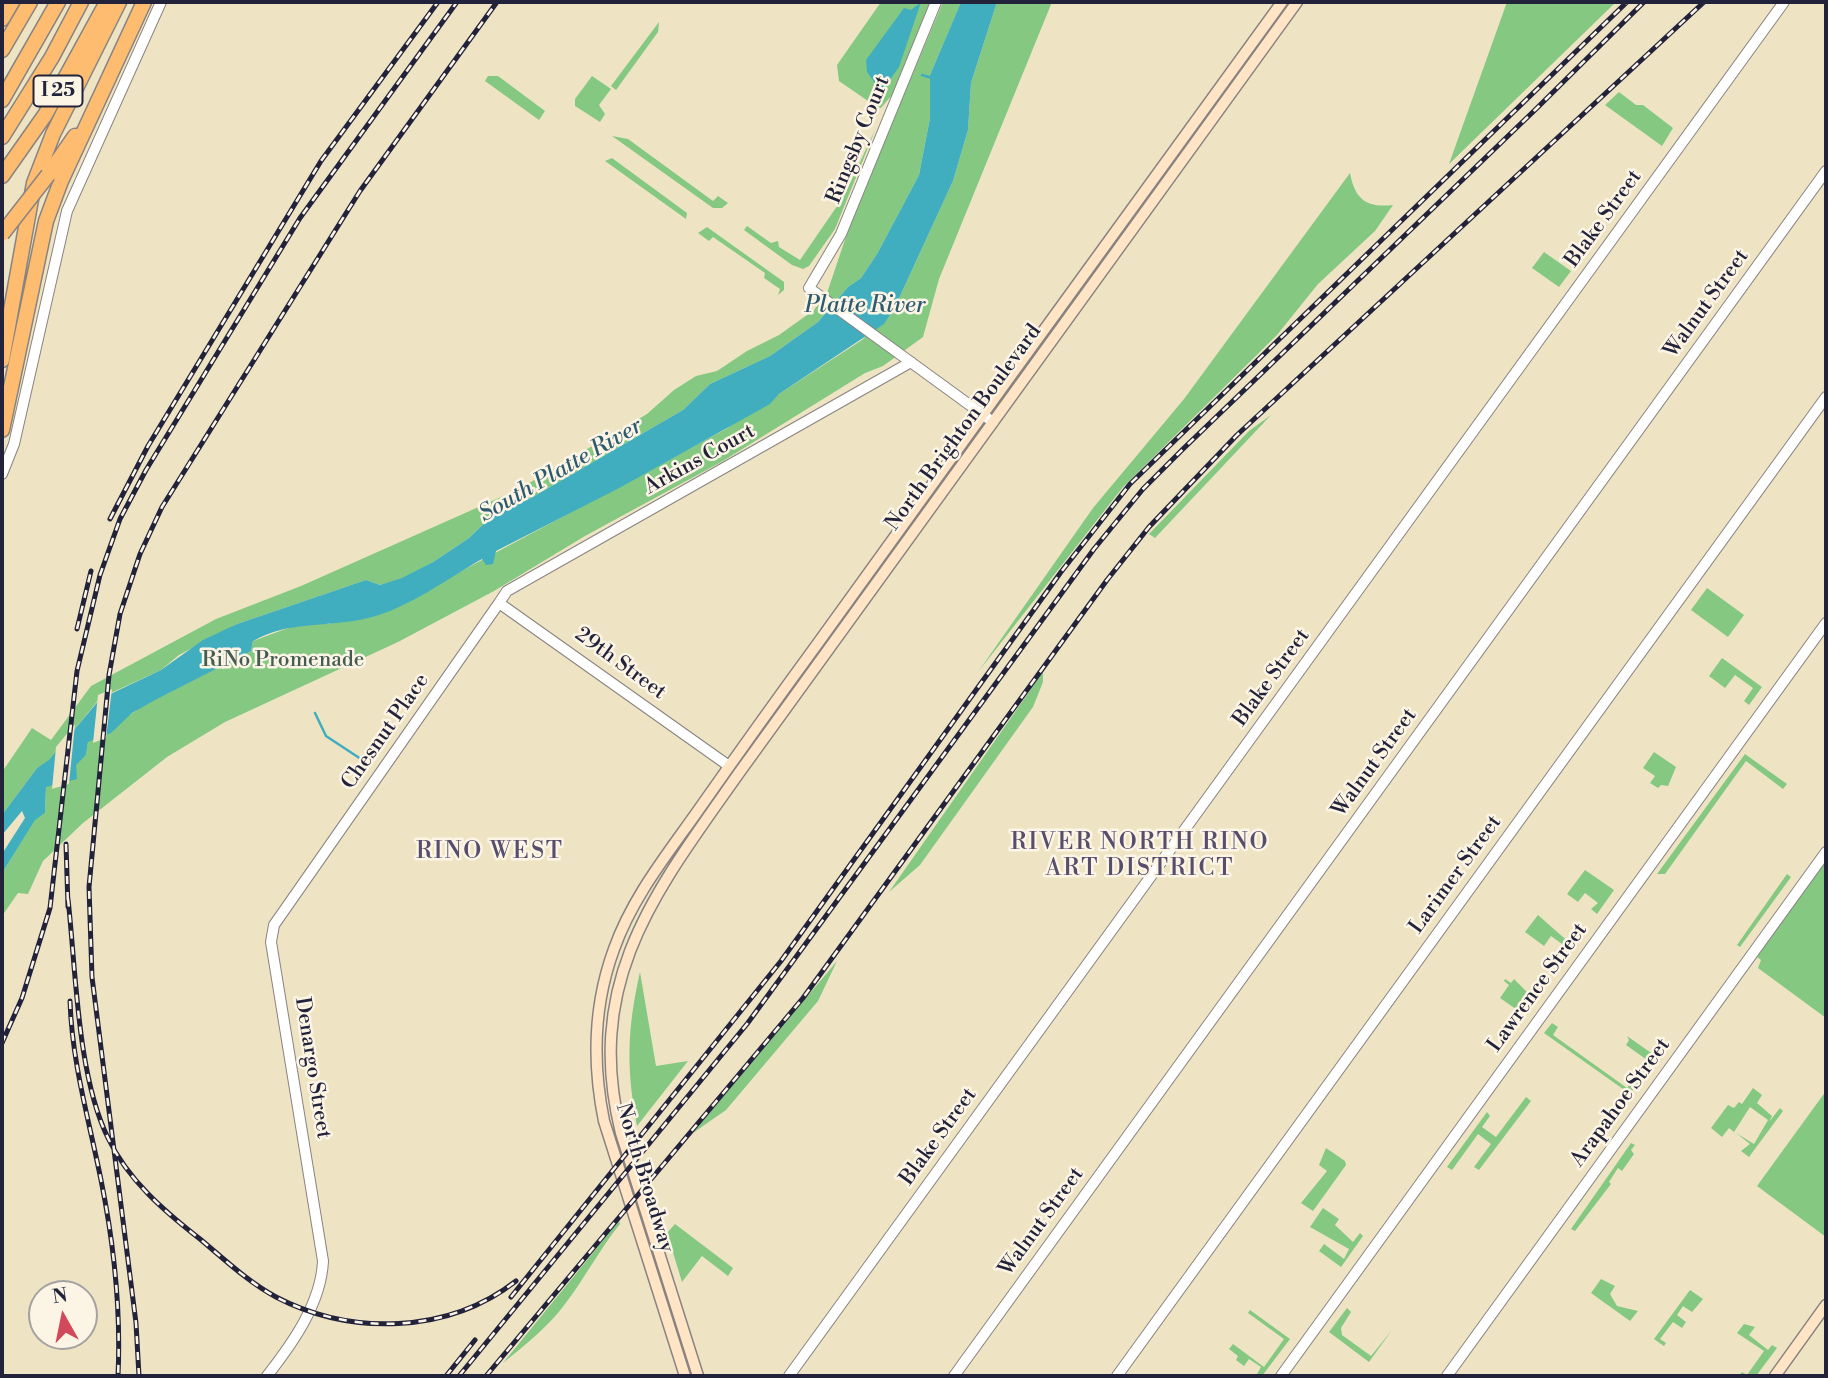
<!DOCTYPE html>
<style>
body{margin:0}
#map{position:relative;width:1828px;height:1378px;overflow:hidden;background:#eee4c4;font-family:"Libre Bodoni",serif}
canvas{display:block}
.frame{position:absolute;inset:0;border:4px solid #22223b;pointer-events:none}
.north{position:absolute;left:28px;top:1280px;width:70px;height:70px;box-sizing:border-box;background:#fcf5e5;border:2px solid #a5a1a1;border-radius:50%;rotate:351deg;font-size:19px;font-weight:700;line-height:28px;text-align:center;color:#22223b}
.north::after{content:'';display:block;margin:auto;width:24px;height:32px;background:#d1495b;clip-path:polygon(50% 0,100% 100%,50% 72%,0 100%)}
</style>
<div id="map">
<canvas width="1828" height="1378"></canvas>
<div class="frame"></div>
<div class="north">N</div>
</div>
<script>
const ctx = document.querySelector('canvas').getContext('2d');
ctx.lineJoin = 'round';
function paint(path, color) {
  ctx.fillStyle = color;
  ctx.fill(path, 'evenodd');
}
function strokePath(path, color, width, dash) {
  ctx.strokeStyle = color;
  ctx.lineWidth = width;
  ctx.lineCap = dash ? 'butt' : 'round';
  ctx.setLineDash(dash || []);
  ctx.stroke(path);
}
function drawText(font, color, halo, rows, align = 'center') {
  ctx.font = font + ' "Libre Bodoni",serif';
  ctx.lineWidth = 5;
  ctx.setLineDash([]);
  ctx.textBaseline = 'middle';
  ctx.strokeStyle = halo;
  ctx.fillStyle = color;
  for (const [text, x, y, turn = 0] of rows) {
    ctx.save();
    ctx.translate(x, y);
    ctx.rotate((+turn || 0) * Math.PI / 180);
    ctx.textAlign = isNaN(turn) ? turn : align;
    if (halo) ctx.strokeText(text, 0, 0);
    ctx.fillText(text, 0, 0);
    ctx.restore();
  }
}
const green = new Path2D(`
 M881 2H930L892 95 881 108 875 106 878 101 871 96 868 101 839 81 837 65Z
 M943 2H961L930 75V118L919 175 877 254 861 278 848 287 818 322 770 356 710 384 683 410 531 498 493 515 469 538 433 562 402 579 380 585 366 580 237 624 179 655 161 670 100 698 49 761 37 768 2 815V772L32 728 51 740 91 686 216 619 301 586 519 489 647 414 674 390 696 376 717 371 747 351 779 335 814 310 827 293 853 216Z
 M997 2H1052L939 279 923 337 883 366 865 373 723 461 585 536 494 591 398 642 225 722 167 757 83 823 43 861 28 894 18 893 2 916V873L35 819 45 813 46 787 86 755 88 741C112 732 115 725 134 712 169 687 212 669 251 651L253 641 299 624H329L456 574 726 429C743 416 765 409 779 394L862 340 895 307 953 181 968 130 971 83Z
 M1507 2H1616L1449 164Z
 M659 22 658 32 616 90 611 86Z
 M488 76H498L545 111 539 120 485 81Z
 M592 76 611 89 599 105 605 114 600 122 575 106V99Z
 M1619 92 1636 105H1643L1673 128 1662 146 1605 105Z
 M876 128 835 229 809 266 803 269 792 265 744 230 747 226 771 243 778 241 779 247 800 260 844 196Z
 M612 136 628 139 713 201 718 196 728 203 722 208H713Z
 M612 158 687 213 686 219 605 161Z
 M1350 173C1355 200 1367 208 1393 205L1375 231 1318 284 1277 335 1123 487 978 672 1093 508 1184 399Z
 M707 227 784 282V290L778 295 780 289 764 278 765 273 713 237 709 241 698 233Z
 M1544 252 1571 271 1559 287 1532 268Z
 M1271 415 1155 538 1149 534 1249 431Z
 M1707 588 1744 615 1728 637 1691 610Z
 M1722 658 1762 687 1749 705 1744 701 1753 688 1735 675 1725 688 1709 676Z
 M1043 672V682L1033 707 920 865 889 892Z
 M1654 752 1676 767 1668 786 1661 785 1658 788 1650 783 1655 776 1643 768Z
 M1745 754 1787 784 1783 789 1746 761 1665 874H1657Z
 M1826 860V1018L1758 968 1761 960 1757 957Z
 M1585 870 1614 890 1597 914 1591 909 1598 903 1585 893 1578 902 1567 894Z
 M1787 874 1791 877 1740 947 1737 945Z
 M1538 915 1572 945 1569 949 1551 936 1544 946 1525 932Z
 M837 961 818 1001 726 1110 693 1133Z
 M640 972 656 1066 688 1061 637 1126C626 1069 627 1029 640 972Z
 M1505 979 1511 983 1514 979 1529 994 1537 987 1542 988 1523 1014 1500 998 1509 985 1504 981Z
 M1552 1023 1558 1027 1553 1035 1627 1088 1647 1060 1626 1045 1629 1040 1627 1036 1657 1057 1630 1094 1544 1033Z
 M1753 1088 1762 1095 1757 1103 1772 1116 1769 1122 1780 1108 1783 1111 1749 1157 1741 1151 1750 1144 1736 1133 1754 1144 1768 1120 1750 1107 1734 1132 1729 1128 1722 1137 1711 1128 1728 1105 1734 1108 1739 1102 1742 1104Z
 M1826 1091V1237L1757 1186Z
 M1526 1097 1531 1101 1479 1170 1474 1167 1491 1144 1478 1134 1452 1170 1447 1167 1487 1112 1490 1116 1482 1127 1496 1137Z
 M1631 1143 1635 1145 1631 1150 1634 1154 1622 1171 1618 1168 1609 1182 1611 1184 1575 1231 1571 1229Z
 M1326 1148 1345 1161 1346 1165 1313 1211 1301 1203 1327 1171 1319 1165Z
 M1323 1208 1339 1219 1335 1225 1353 1242 1360 1233 1363 1236 1341 1267 1319 1251 1324 1244 1344 1259 1349 1249 1310 1227Z
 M619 1221 620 1224C599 1250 585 1278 565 1304 548 1327 525 1345 503 1363Z
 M675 1224 733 1268 728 1276 702 1256 682 1282 667 1233Z
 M1601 1279 1615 1286 1610 1294 1617 1306 1638 1311 1630 1321 1591 1293Z
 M1690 1290 1703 1299 1692 1312 1683 1306 1677 1315 1686 1322 1682 1328 1673 1322 1660 1339 1666 1343 1664 1346 1654 1339Z
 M1347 1308 1351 1312 1341 1328 1342 1335 1371 1356 1392 1330 1369 1362 1329 1332Z
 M1250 1310 1290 1339 1262 1376H1256L1261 1367 1249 1359 1244 1366 1236 1360 1238 1356 1229 1349 1233 1344 1264 1367 1284 1339 1248 1313Z
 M1744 1324 1755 1327 1749 1335 1768 1350 1772 1345 1777 1348 1756 1376H1739L1742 1372 1747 1375 1764 1351 1737 1333Z`);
const water = new Path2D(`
 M921 2 899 67 884 88 879 89 867 72 866 60 904 8 911 10Z
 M961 2H997L971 83 968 130 953 181 895 307 884 324 779 394 770 404 623 486 496 551 493 564 486 565 482 559C445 580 409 608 368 618 328 628 289 620 253 641L251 651 155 700 132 713 111 733 88 742 86 755 76 765 77 779 46 787 45 813 35 820 2 873V854L25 818 22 811 2 835V815L37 768 49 760 100 699 161 670 203 640 237 624 366 580 380 585 402 578 433 562 469 538 493 515 531 498 683 410 710 384 770 356 818 322 848 287 861 278 877 254 919 175 930 118V75Z`);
const pier = new Path2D(`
 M112 689 106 738 93 743 98 695Z
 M75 724 69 784 52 789 56 747Z`);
const stream = new Path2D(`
 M922 75 932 78
 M315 713 326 736 370 765`);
const tertiary = new Path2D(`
 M936 2 841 234 809 288 993 422
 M2 474 14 444 67 211 161 2
 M729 766 499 603 507 591 911 362
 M267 1376C292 1344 321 1304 323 1261L271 942 274 925 499 603
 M789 1376 1784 2
 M954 1376 1826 171
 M1117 1376 1826 397
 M1281 1376 1826 623
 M1447 1376 1826 852`);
const secondary = new Path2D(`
 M685 1376 604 1121C592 1062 593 1006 614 949 632 898 666 856 697 812 737 755 777 699 818 643 972 429 1127 215 1282 2
 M698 1376 621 1133C583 980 656 891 739 773L1297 2
 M1775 1376 1826 1305`);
const motorway = new Path2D(`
 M2 19 12 2
 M2 50 30 2
 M2 100 58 2
 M2 137 52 57 81 2
 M48 175 75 136
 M2 176 45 115 107 2
 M2 360 34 183 53 134 119 2
 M2 430 46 221 61 181 144 2`);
const rail = new Path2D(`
 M110 519 148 446 321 161 438 2
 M77 629 91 571
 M66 844 68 907
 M68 899C76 970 77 1075 108 1138 128 1180 164 1211 200 1239 224 1259 248 1282 276 1297 351 1336 448 1334 516 1281
 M70 1001C72 1063 89 1120 101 1180 114 1244 121 1311 118 1376
 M2 1043 22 998 50 908 77 671 100 575 120 519 146 470 300 218 457 2
 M511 1297 781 961 1061 572 1130 484 1627 2
 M139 1376 136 1323 92 977 89 887 109 675 120 614 140 554 162 507 360 191 497 2
 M446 1376 475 1340
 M459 1376 747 1024 1094 549 1143 489 1183 449 1536 109 1644 2
 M486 1376 803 998 1107 580 1149 527 1237 435 1704 2`);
const motorwayBridge = new Path2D(`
 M2 234 48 175`);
const shields = [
 [58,91,49]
];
const shieldNames = [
 ["I 25",58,91]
];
const streetNames = [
 ["Ringsby Court",859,140,-68],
 ["Blake Street",1604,219,-54],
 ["Walnut Street",1707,304,-54],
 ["North Brighton Boulevard",964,428,-54],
 ["Arkins Court",700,460,-29],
 ["29th Street",620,664,36],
 ["Blake Street",1272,678,-54],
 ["Chesnut Place",386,732,-55],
 ["Walnut Street",1375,763,-54],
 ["Larimer Street",1456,875,-54],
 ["Lawrence Street",1538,988,-54],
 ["Denargo Street",312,1068,81],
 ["Arapahoe Street",1621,1103,-54],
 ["Blake Street",939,1137,-54],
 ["North Broadway",644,1178,73],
 ["Walnut Street",1042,1222,-54]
];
const parkNames = [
 ["RiNo Promenade",283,661]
];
const waterNames = [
 ["Platte River",865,306],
 ["South Platte River",561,471,-30]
];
const neighbourhoodNames = [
 ["RIVER NORTH RINO",1140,843],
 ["ART DISTRICT",1140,869],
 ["RINO WEST",490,852]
];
paint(green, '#84c882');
paint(water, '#41aebf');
paint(pier, '#eee4c4');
strokePath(stream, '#41aebf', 2.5);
strokePath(tertiary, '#888380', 12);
strokePath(secondary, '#888380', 13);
strokePath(motorway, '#888380', 17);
strokePath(tertiary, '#fff', 10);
strokePath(secondary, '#ffe4c6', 10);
strokePath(motorway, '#febc70', 14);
strokePath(rail, '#22223b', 5);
strokePath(rail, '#fcf5e5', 2.5, [8]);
strokePath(motorwayBridge, '#888380', 17, []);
strokePath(motorwayBridge, '#febc70', 14);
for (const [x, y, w] of shields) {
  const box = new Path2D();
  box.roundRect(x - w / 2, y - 15.5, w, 31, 5);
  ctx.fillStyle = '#fcf5e5';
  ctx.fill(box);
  strokePath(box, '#22223b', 2);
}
drawText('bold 19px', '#22223b', null, shieldNames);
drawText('21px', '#22223b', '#fcf5e5', streetNames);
drawText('21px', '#445c54', '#fcf5e5', parkNames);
drawText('italic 23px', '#2e5a70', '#fcf5e5', waterNames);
ctx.letterSpacing = '2px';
drawText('23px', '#574d6d', '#fcf5e5', neighbourhoodNames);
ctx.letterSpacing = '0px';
</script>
